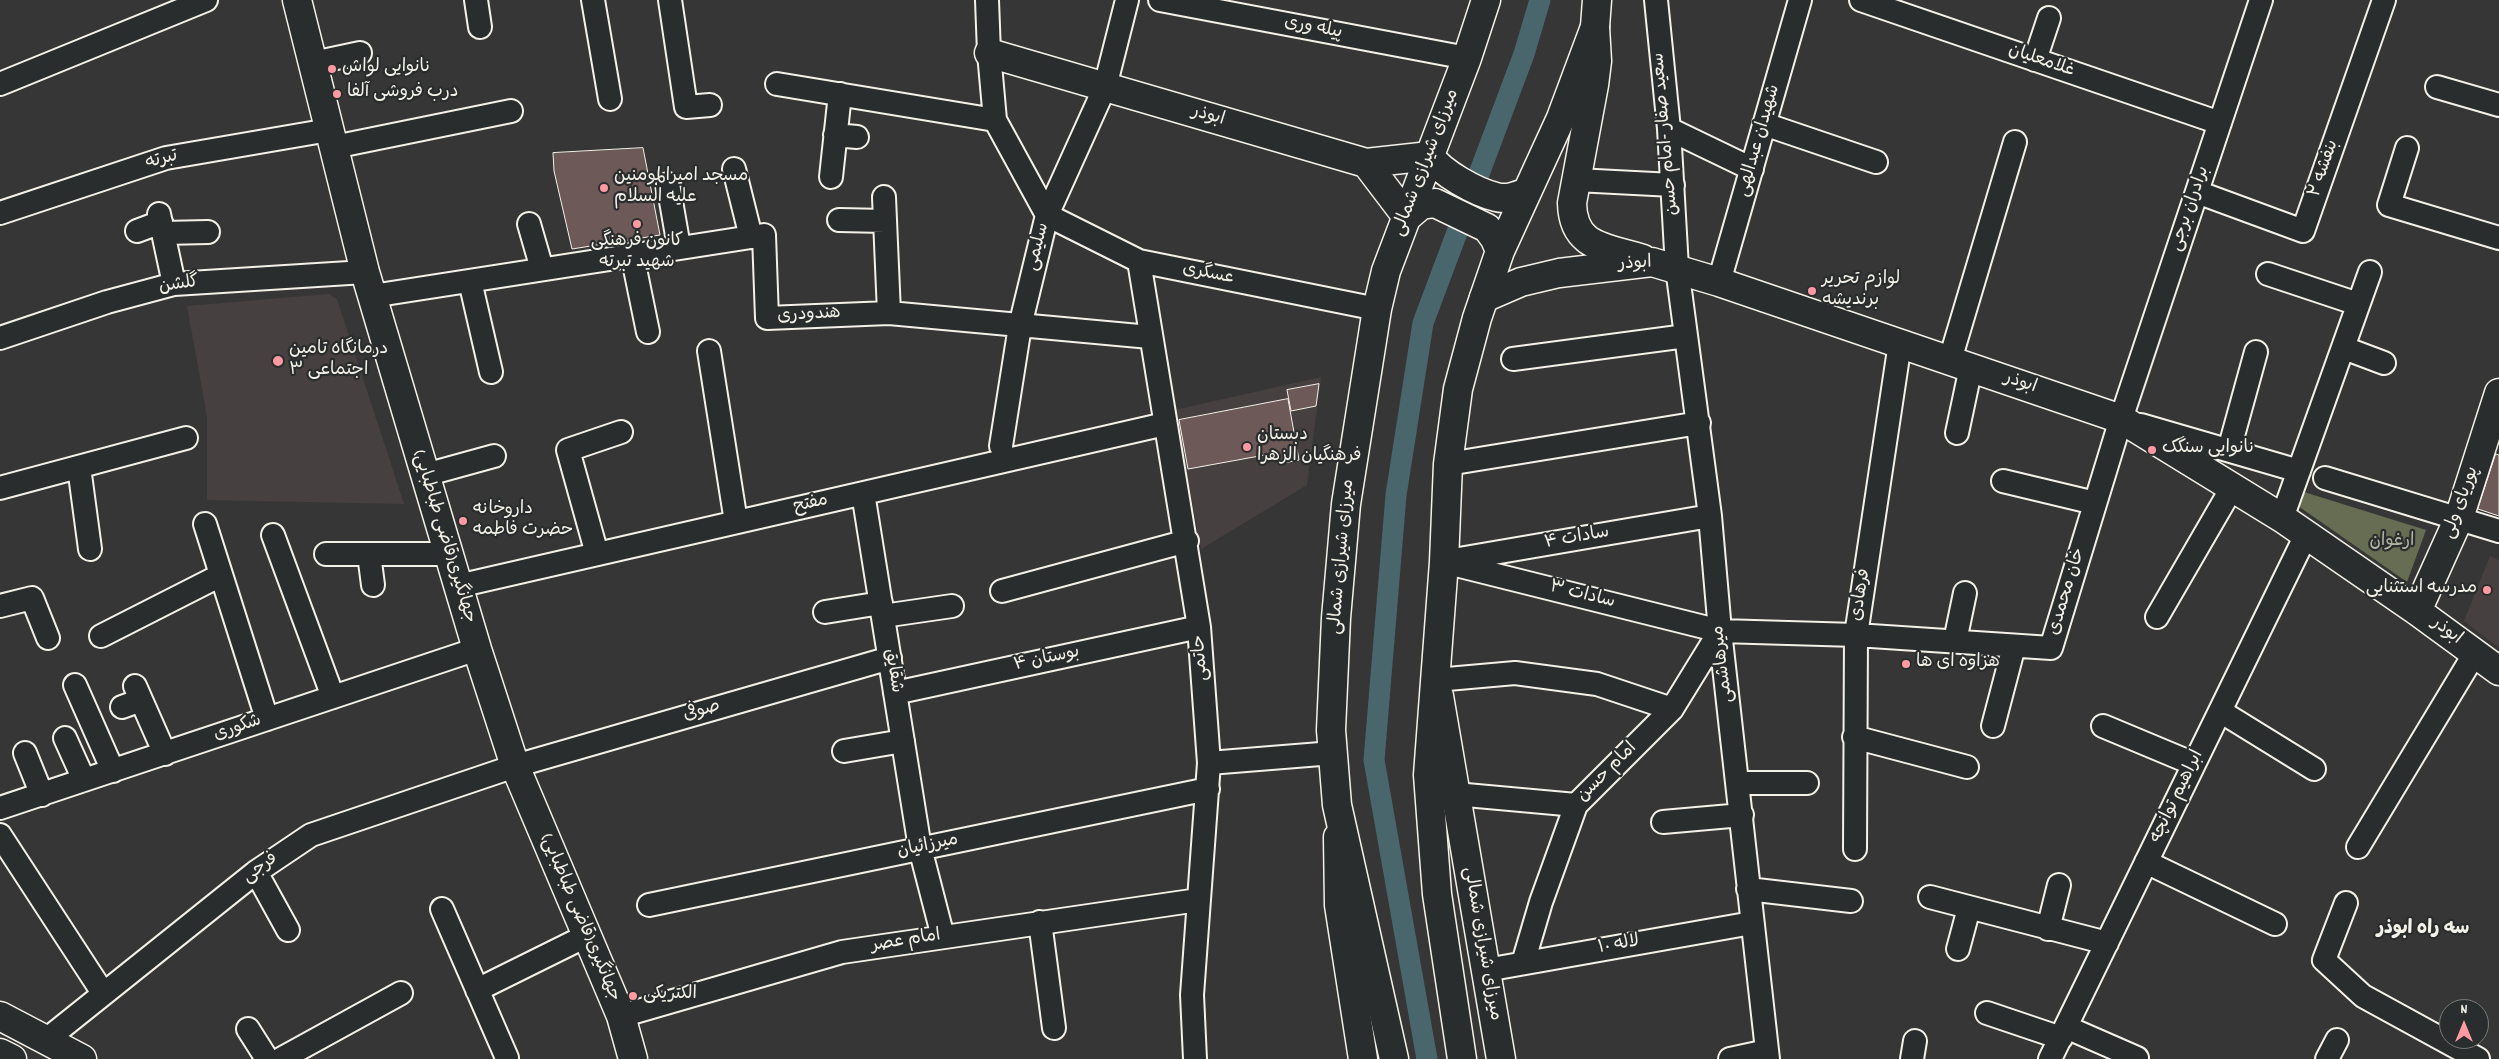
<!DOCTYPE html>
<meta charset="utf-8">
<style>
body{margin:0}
#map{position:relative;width:2499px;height:1059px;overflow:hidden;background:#373636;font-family:Dekko,sans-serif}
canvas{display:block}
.north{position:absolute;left:2439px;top:999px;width:50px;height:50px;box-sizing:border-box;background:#2a2d2e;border:1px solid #7b7b78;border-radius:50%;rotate:0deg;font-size:14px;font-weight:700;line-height:20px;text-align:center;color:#f4f1e8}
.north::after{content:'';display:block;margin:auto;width:18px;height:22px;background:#ff9aa2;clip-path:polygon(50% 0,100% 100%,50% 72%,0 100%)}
</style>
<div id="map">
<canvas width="2499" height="1059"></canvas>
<div class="north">N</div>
</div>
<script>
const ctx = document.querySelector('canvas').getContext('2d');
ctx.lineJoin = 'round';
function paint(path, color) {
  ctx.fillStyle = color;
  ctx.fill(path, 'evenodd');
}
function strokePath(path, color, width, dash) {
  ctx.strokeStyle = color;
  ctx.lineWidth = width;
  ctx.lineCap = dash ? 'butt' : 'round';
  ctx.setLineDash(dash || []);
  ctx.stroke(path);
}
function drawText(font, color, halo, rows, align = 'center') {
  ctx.font = font + ' Dekko,"Playpen Sans Arabic",sans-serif';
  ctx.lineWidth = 4.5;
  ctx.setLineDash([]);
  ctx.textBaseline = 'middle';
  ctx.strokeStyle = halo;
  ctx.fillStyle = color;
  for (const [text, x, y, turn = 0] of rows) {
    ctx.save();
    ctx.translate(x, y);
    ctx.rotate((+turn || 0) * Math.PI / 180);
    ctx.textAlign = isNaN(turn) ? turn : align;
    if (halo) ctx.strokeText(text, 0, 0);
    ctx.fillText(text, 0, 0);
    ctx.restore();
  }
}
const built = new Path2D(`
 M328 294 337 299 404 504 207 500V416L187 306Z
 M1321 377 1307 485 1201 549 1175 410Z
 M2490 556 2499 560V648L2464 621Z`);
const green = new Path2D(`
 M2304 492 2426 530 2407 582 2298 506Z`);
const canal = new Path2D(`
 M1427 1059 1374 760 1396 495 1423 323 1524 54 1540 0`);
const building = new Path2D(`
 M643 148 660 235 572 249 554 171 553 153Z
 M1319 384 1316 406 1291 411 1287 390Z
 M1288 399 1299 460 1278 464 1276 453 1188 469 1179 420Z
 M2496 454 2499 455V516L2478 509Z`);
const minor = new Path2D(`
 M476 0 480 27
 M593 0 610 99
 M670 0 686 107 710 105
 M987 0 989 53 995 120 1047 215 1020 326 1001 446
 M1127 0 1105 87 1047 215 1139 261 1377 309
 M1160 0 1467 58
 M1656 0 1669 129 1677 268 1710 516 1720 631 1768 1059
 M1861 0 2220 123
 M2035 60 2049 18
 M313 63 360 53
 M0 84 206 0
 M777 84 995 120
 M2437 87 2499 105
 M1764 124 1876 162
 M1669 129 1752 169
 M835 135 857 137
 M334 147 511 111
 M2407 148 2389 205 2499 238
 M734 169 751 237
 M831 177 840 94
 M1576 180 1673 185
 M668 184 679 247
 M2197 192 2303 231 2384 0
 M884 197 889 313
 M0 213 166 158 329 130
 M159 214 174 284
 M839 220 885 221
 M529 224 542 269
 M137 231 161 222
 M163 233 208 232
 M632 254 648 332
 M1139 261 1199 627 1209 763 1192 995 1195 1059
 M2268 274 2358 304
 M470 281 491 372
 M1719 282 1800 0
 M372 296 764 235 767 318 889 313 1150 337
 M0 338 107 302 174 284 365 272
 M2344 348 2384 363
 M709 351 736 522
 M1513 359 1686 336
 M1950 360 2015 142
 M2141 425 2299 471
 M1957 433 1971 367
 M2229 450 2256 352
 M1448 464 1699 423
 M79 467 90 549
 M425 475 494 456
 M2325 478 2499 531
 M2003 481 2095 503
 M0 488 186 438
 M863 493 920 848 943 937
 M2282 518 2370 272
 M205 524 267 719
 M273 535 333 697
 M326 554H447
 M369 554 373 585
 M597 554 568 450 621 432
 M1453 560 1710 516
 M1444 562 1720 631 1856 635 2051 648 2121 419 2261 0
 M458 586 1165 424
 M1002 591 1187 541
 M0 606 32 598 48 638
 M825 612 881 603
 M883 616 952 606
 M2157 617 2233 486
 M101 636 221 575
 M1955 641 1965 593
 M1436 680 1515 673 1597 684 1672 709
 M75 685 113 771
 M135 686 165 754
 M895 693 1199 627
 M122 707 141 700
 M2220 711 2314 769
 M1993 726 2014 646
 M2103 726 2194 764
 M1854 737 1967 767
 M65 738 84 780
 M844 751 903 741
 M25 753 42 795
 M1209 763 1333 753
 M1739 783H1807
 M1455 794 1576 805
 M0 808 477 649
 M1663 822 1742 815
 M0 835 103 993
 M2358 847 2475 653
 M1855 849 1856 635 1900 343
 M2146 862 2275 924
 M256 872 288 930
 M1748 889 1851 901
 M1930 897 2107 943
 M2346 903 2324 960 2363 996 2478 1059
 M649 905 1208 789
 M442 909 507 1058
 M1040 922 1054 1028
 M2048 929 2059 885
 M1958 949 1969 908
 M1523 963 1541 902 1576 805 1672 709 1720 631
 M1486 970 1752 923
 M477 990 586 936
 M1987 1013 2061 1038
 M621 1016 842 952 1198 900
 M2066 1027 2137 1058
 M248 1029 267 1059
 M46 1040 256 872 311 835 515 766 890 658
 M281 1059 401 993
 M1730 1059 1767 1051
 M1912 1059 1915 1041
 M2050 1059 2306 535
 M2327 1059 2337 1040`);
const tertiary = new Path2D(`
 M297 0 365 272 477 649 515 766 621 1016 633 1059
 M1595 27 1597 61 1594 85 1572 203C1573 249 1607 247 1643 259
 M989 53 1366 163 1430 156
 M1366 163 1407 217
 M1484 298 1521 282 1559 273 1652 262 1719 282 2121 419 2282 518 2417 611 2499 671
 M2417 611 2459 518 2499 393
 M1439 696 1501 1059
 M1338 837 1339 905 1363 1059`);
const secondary = new Path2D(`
 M1430 156C1441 173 1476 192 1496 197 1507 200 1517 196 1527 192
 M1407 217 1421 205 1435 203 1487 228 1495 239 1500 251
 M0 1016 82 1059
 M0 1053 12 1059
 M1394 1059 1337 805 1331 730 1336 618 1346 504 1377 309 1386 271 1467 58 1486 0
 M1462 1059 1437 894 1428 775 1444 562 1448 464 1458 389 1477 318 1500 251 1561 118 1595 27 1597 0`);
const markers = [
 [332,69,5,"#ff9aa2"],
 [337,94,5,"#ff9aa2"],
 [604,188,5,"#ff9aa2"],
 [637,224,5,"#ff9aa2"],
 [1812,291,5,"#ff9aa2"],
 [278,361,6,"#ff9aa2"],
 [1247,447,5,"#ff9aa2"],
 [2152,450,5,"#ff9aa2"],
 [463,521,5,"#ff9aa2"],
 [2487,590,5,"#ff9aa2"],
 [1906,664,5,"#ff9aa2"],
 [633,996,5,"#ff9aa2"]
];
const streetNames = [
 ["پیله وری",1313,29,11],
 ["غلامعلیان",2041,62,19],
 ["ابوذر",1208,117,16],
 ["سعید صفار -امام حسن",1667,134,-95],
 ["شهیدان عبدالهی",1760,141,-74],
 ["تبرته",162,161,-15],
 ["میرزای شیرازی شمالی",1427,163,-69],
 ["بنفشه ۲",2325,169,-71],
 ["برادران برجی",2191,209,-71],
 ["سلیمی",1039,247,-76],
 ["ابوذر",1635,265,-3],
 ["عسگری",1208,275,11],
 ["گلشن",179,286,-8],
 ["هندودری",809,316,-3],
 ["ابوذر",2020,384,19],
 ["پوریای ولی",2462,503,-70],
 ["مفتح",811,505,-13],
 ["جهانگیری(قاضی طباطبایی)",443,537,73],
 ["سادات ۴",1577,539,-10],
 ["میرزای شیرازی شمالی",1343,557,-85],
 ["خان محمدی",2068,592,-73],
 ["فرهادی",1862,595,-81],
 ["سادات ۳",1582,596,14],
 ["ابوذر",2446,632,37],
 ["حاتمی",1202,658,-94],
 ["بوستان ۴",1047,660,-12],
 ["میرهاشمی",1724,664,-97],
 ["شقایق",892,671,81],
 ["صوفی",702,712,-16],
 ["شکوری",238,729,-19],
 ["امام حسن",1608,773,-45],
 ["ابراهیم توانچه",2178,797,-64],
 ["میرزائیان",928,847,-12],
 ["فرجی",261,869,-36],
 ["جهانگیری(قاضی طباطبایی)",579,918,67],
 ["امام عصر",906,942,-9],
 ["میرزای شیرازی شمالی",1481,944,80],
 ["لاله ۱۰",1619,946,-10]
];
const poiNames = [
 ["نانوایی لواش",342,69],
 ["درب فروشی آلفا",347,94],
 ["مسجد امیرالمومنین",614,178],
 ["علیه السلام",614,199],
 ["کانون فرهنگی",637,243,"center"],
 ["شهید تبرته",637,264,"center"],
 ["لوازم تحریر",1822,281],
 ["برندیشه",1822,302],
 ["درمانگاه تامین",289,351],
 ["اجتماعی ۳",289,372],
 ["دبستان",1257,437],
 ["فرهنگیان الزهرا",1257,458],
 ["نانوایی سنگک",2162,450],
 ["داروخانه",473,511],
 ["حضرت فاطمه",473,532],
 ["مدرسه استثنایی",2477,590,"right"],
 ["هزاوه ای ها",1916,664],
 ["الکتریکی",643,996]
];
const parkNames = [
 ["ارغوان",2392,543]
];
const neighbourhoodNames = [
 ["سه راه ابوذر",2423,930]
];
paint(built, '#474040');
paint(green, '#666d53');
strokePath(canal, '#49666d', 21);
paint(building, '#6c5958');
strokePath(building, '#f4f1e8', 1);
strokePath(minor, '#f4f1e8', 26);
strokePath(tertiary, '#f4f1e8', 31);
strokePath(secondary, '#f4f1e8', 31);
strokePath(minor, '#2a2d2e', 22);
strokePath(tertiary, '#2a2d2e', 28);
strokePath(secondary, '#2a2d2e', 28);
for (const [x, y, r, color] of markers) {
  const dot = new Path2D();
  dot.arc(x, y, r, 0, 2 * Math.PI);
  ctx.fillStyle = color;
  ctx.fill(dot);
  strokePath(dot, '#2a2d2e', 2);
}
drawText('18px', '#f4f1e8', '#2a2d2e', streetNames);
drawText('18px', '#f4f1e8', '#2a2d2e', poiNames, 'left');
drawText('18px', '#b4b6a5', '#2a2d2e', parkNames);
drawText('bold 19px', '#f4f1e8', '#2a2d2e', neighbourhoodNames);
</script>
